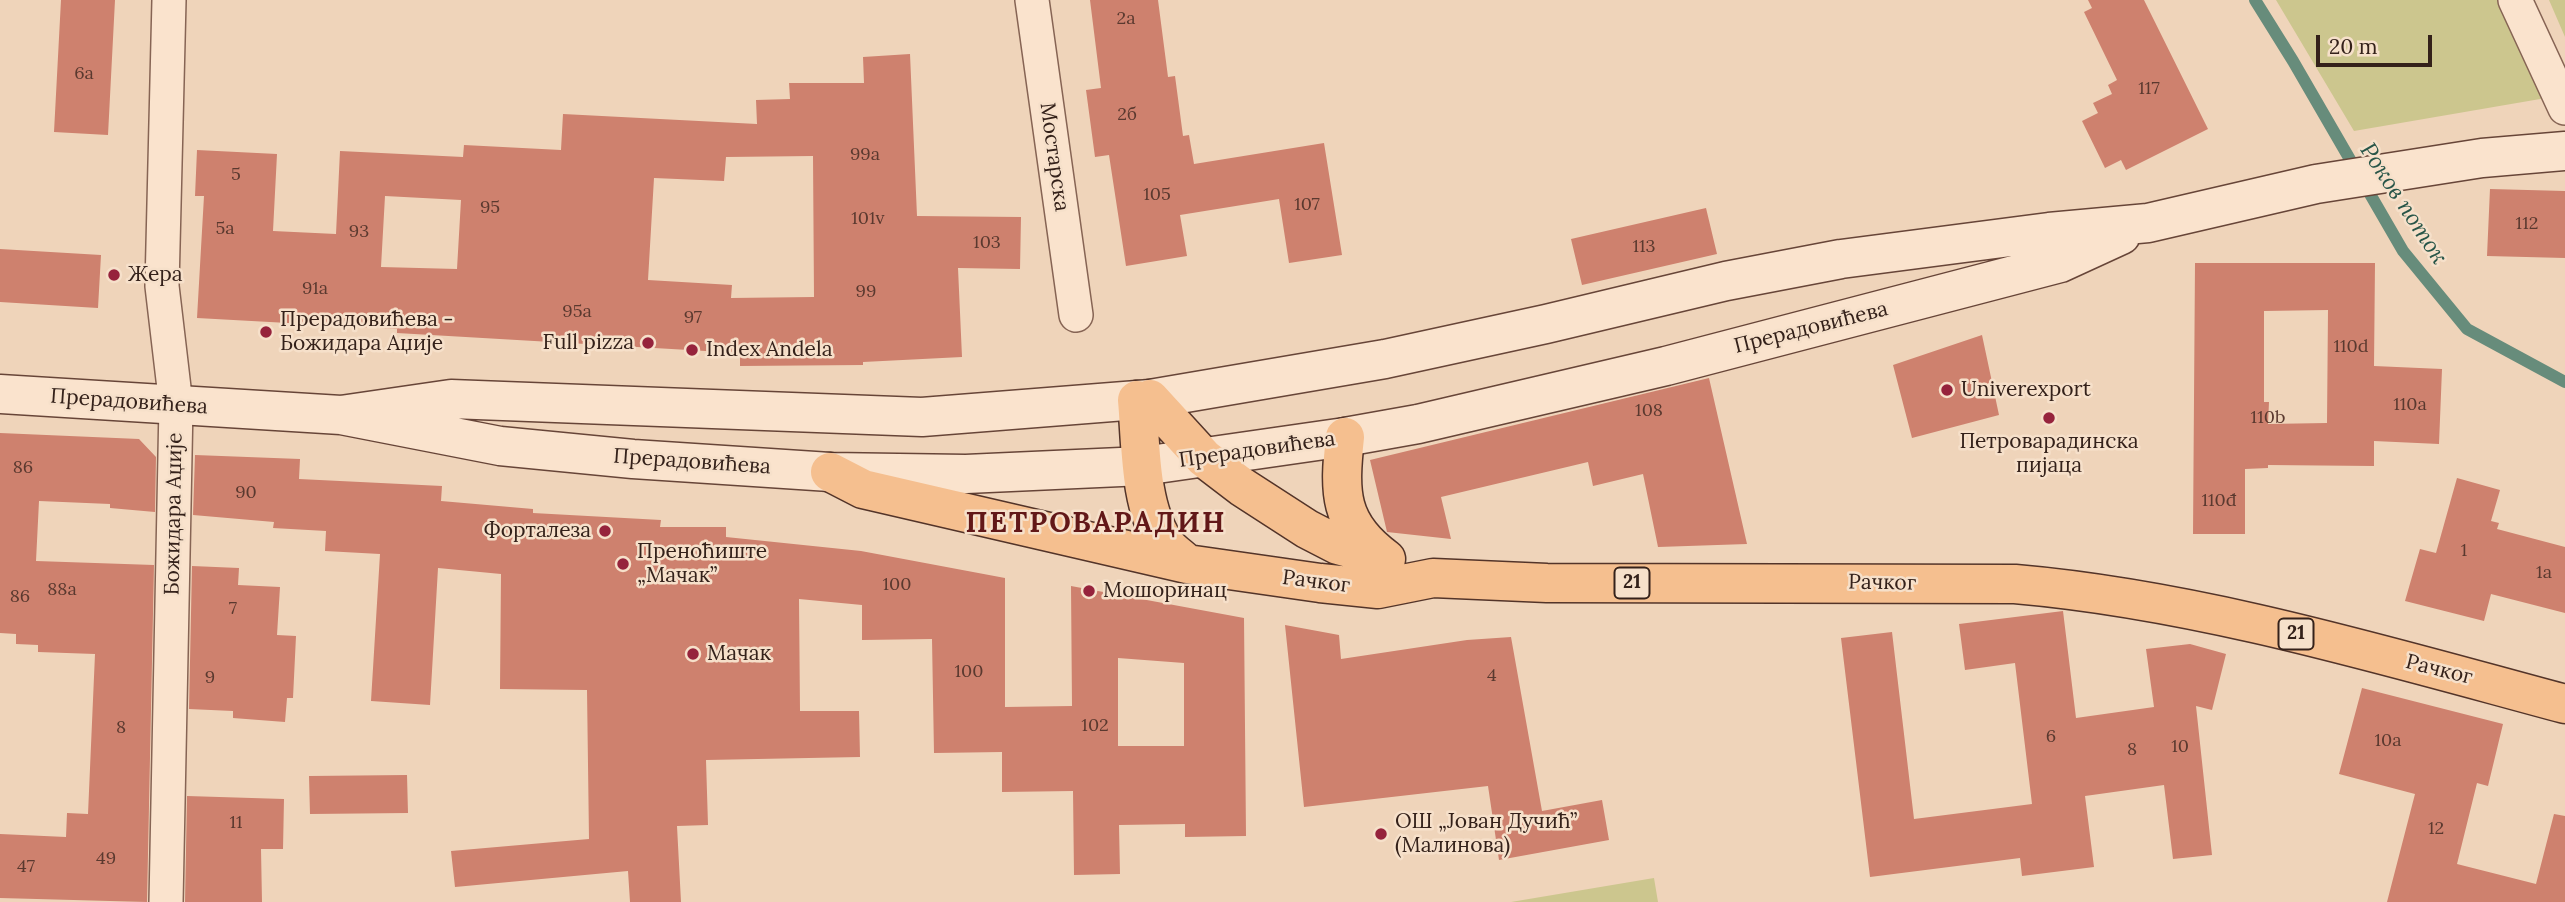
<!DOCTYPE html>
<meta charset="utf-8">
<style>
body{margin:0}
#map{position:relative;width:2565px;height:902px;overflow:hidden;background:#efd4ba;font-family:Lora,serif}
canvas{display:block}
.scale{position:absolute;left:2316px;top:35px;width:116px;height:32px;box-sizing:border-box;border:4px solid #34211a;border-top:0;padding-left:9px;font-size:21px;line-height:24px;white-space:nowrap;color:#34211a;-webkit-text-stroke:5px #f6e0ca;paint-order:stroke}
</style>
<div id="map">
<canvas width="2565" height="902"></canvas>
<div class="scale">20 m</div>
</div>
<script>
const ctx = document.querySelector('canvas').getContext('2d');
ctx.lineJoin = 'round';
function paint(path, color) {
  ctx.fillStyle = color;
  ctx.fill(path, 'evenodd');
}
function strokePath(path, color, width, dash) {
  ctx.strokeStyle = color;
  ctx.lineWidth = width;
  ctx.lineCap = dash ? 'butt' : 'round';
  ctx.setLineDash(dash || []);
  ctx.stroke(path);
}
function drawText(font, color, halo, rows, align = 'center') {
  ctx.font = font + ' Lora,serif';
  ctx.lineWidth = 5;
  ctx.setLineDash([]);
  ctx.textBaseline = 'middle';
  ctx.strokeStyle = halo;
  ctx.fillStyle = color;
  for (const [text, x, y, turn = 0] of rows) {
    ctx.save();
    ctx.translate(x, y);
    ctx.rotate((+turn || 0) * Math.PI / 180);
    ctx.textAlign = isNaN(turn) ? turn : align;
    if (halo) ctx.strokeText(text, 0, 0);
    ctx.fillText(text, 0, 0);
    ctx.restore();
  }
}
const green = new Path2D(`
 M2276 0H2502L2546 98 2354 131Z
 M2549 0H2565V37Z
 M1654 878 1658 902H1511Z`);
const stream = new Path2D(`
 M2255 0 2293 61 2403 251 2467 329 2565 382`);
const building = new Path2D(`
 M61 0H115L108 135 54 132Z
 M1090 0H1158L1168 77 1175 76 1183 136 1189 135 1194 164 1324 143 1342 255 1289 263 1279 199 1180 215 1187 256 1126 266 1109 155 1095 157 1086 90 1101 88Z
 M2088 0H2144L2208 129 2126 170 2121 160 2105 168 2082 121 2098 113 2093 103 2112 94 2108 85 2117 80 2084 12 2092 8Z
 M910 54 917 216 1021 217 1020 269 958 268 962 357 863 362V365L740 366V353L397 333V329L197 318 204 196H195L197 150 277 154 273 231 336 234 340 151 463 157 464 145 561 150 563 114 757 124 756 100 790 99 789 83H864L863 57ZM813 156 814 297 731 298 732 285 648 280 654 178 724 181 726 157ZM385 196 461 200 457 269 381 267Z
 M2490 189 2565 191V258L2487 256Z
 M1706 208 1717 254 1582 285 1571 239Z
 M0 249 101 255 98 308 0 302Z
 M2195 263H2375L2374 366 2442 369 2439 444 2374 441V466L2268 465V468L2245 469V534H2193ZM2328 310 2327 423 2268 424 2269 402H2264V311Z
 M1982 335 1999 415 1912 438 1893 365Z
 M1709 378 1747 544 1658 547 1643 474 1593 486 1588 462 1441 497 1451 539 1387 532 1370 460Z
 M0 433 139 439 156 457 155 512 110 508V504L39 501 36 561 154 565 147 902 0 898V834L66 837 67 813 88 814 95 654 38 652V645L16 644V634L0 633Z
 M195 455 300 459 299 479 442 486 441 501 533 509V513L661 520 660 527H726V537L861 551 1005 578V707L1072 706 1071 586 1244 618 1246 836 1185 837V824L1119 825 1120 874 1074 875 1073 791 1002 792V752L934 753 932 639 862 640V605L799 599 800 711H859L860 757 706 760 708 825 677 826 681 902H630L628 871 455 887 451 851 589 839 587 690 500 689 501 574 438 568 430 705 371 701 380 554 325 551 326 531 273 528 274 522 193 515ZM1118 658 1184 663V746H1118Z
 M2457 478 2500 490 2491 521 2499 523 2497 529 2565 547V613L2491 594 2484 621 2405 601 2420 549 2436 553Z
 M192 566 239 568 238 585 280 587 277 635 296 636 293 698H287L285 722 233 718V711L189 709Z
 M2063 611 2076 718 2154 707 2146 649 2190 644 2226 654 2212 710 2196 706 2212 855 2173 859 2164 785 2085 796 2094 867 2022 876 2020 858 1870 877 1841 638 1892 632 1914 819 2032 804 2015 663 1965 670 1959 624Z
 M1285 625 1339 635 1341 659 1467 640 1511 637 1542 811 1602 800 1609 840 1499 860 1488 786 1304 807Z
 M2362 688 2503 724 2488 786 2477 783 2457 864 2536 884 2554 814 2565 816V902H2387L2415 794 2339 774Z
 M407 775 408 813 310 814 309 776Z
 M187 796 284 799 283 849H261L262 902H185Z`);
const street = new Path2D(`
 M1032 0 1076 315
 M2515 0 2565 108
 M166 902 176 405 162 286 169 0`);
const secondary = new Path2D(`
 M0 394 341 415 500 446 633 459 830 472 966 474 1143 466 1345 437 1418 424 1666 366 2060 263 2121 235
 M341 415 451 399 922 417 1150 399 1385 359 1546 324 1726 281 1841 259 2049 232 2148 223 2316 184 2482 158 2565 151`);
const primary = new Path2D(`
 M1150 399 1204 458 1242 487 1307 529 1338 545 1384 558
 M1137 400C1141 443 1139 505 1164 542 1169 550 1180 557 1187 564
 M1345 437C1339 492 1338 524 1386 559
 M830 472 863 489 1187 564 1320 583 1378 589 1433 578 1547 583 2015 584C2200 600 2386 656 2565 704`);
const markers = [
 [114,275,7,"#96233c"],
 [266,332,7,"#96233c"],
 [648,343,7,"#96233c"],
 [692,350,7,"#96233c"],
 [1947,390,7,"#96233c"],
 [2049,418,7,"#96233c"],
 [605,531,7,"#96233c"],
 [623,564,7,"#96233c"],
 [1089,591,7,"#96233c"],
 [693,654,7,"#96233c"],
 [1381,834,7,"#96233c"]
];
const numberNames = [
 ["2a",1126,19],
 ["6a",84,74],
 ["117",2149,89],
 ["2б",1127,115],
 ["99a",865,155],
 ["5",236,175],
 ["105",1157,195],
 ["107",1307,205],
 ["95",490,208],
 ["101v",868,219],
 ["112",2527,224],
 ["5a",225,229],
 ["93",359,232],
 ["103",987,243],
 ["113",1644,247],
 ["91a",315,289],
 ["99",866,292],
 ["95a",577,312],
 ["97",693,318],
 ["110d",2351,347],
 ["110a",2410,405],
 ["108",1649,411],
 ["110b",2268,418],
 ["86",23,468],
 ["90",246,493],
 ["110đ",2219,501],
 ["1",2464,551],
 ["1a",2544,573],
 ["100",897,585],
 ["88a",62,590],
 ["86",20,597],
 ["7",233,609],
 ["100",969,672],
 ["4",1492,676],
 ["9",210,678],
 ["102",1095,726],
 ["8",121,728],
 ["6",2051,737],
 ["10a",2388,741],
 ["10",2180,747],
 ["8",2132,750],
 ["11",236,823],
 ["12",2436,829],
 ["49",106,859],
 ["47",26,867]
];
const shields = [
 [1632,583,35],
 [2296,634,35]
];
const shieldNames = [
 ["21",1632,583],
 ["21",2296,634]
];
const streetNames = [
 ["Мостарска",1054,157,82],
 ["Прерадовићева",1811,328,-14],
 ["Прерадовићева",129,402,4],
 ["Прерадовићева",1257,450,-8],
 ["Прерадовићева",692,462,4],
 ["Божидара Аџије",174,514,-89],
 ["Рачког",1316,582,7],
 ["Рачког",1882,583,1],
 ["Рачког",2439,670,14]
];
const poiNames = [
 ["Жера",128,275],
 ["Прерадовићева -",280,320],
 ["Божидара Аџије",280,344],
 ["Full pizza",634,343,"right"],
 ["Index Andela",706,350],
 ["Univerexport",1961,390],
 ["Петроварадинска",2049,442,"center"],
 ["пијаца",2049,466,"center"],
 ["Форталеза",591,531,"right"],
 ["Преноћиште",637,552],
 ["„Мачак”",637,576],
 ["Мошоринац",1103,591],
 ["Мачак",707,654],
 ["ОШ „Јован Дучић”",1395,822],
 ["(Малинова)",1395,846]
];
const waterNames = [
 ["Роков поток",2403,204,57]
];
const districtNames = [
 ["ПЕТРОВАРАДИН",1096,524]
];
paint(green, '#ccc68e');
strokePath(stream, '#678c7b', 12);
paint(building, '#ce816e');
strokePath(street, '#866454', 36);
strokePath(secondary, '#674538', 41);
strokePath(primary, '#533429', 41);
strokePath(street, '#fae3cd', 33);
strokePath(secondary, '#fae3cd', 38);
strokePath(primary, '#f5bf8f', 38);
for (const [x, y, r, color] of markers) {
  const dot = new Path2D();
  dot.arc(x, y, r, 0, 2 * Math.PI);
  ctx.fillStyle = color;
  ctx.fill(dot);
  strokePath(dot, '#f6e0ca', 2.5);
}
drawText('18px', '#5a392f', null, numberNames);
for (const [x, y, w] of shields) {
  const box = new Path2D();
  box.roundRect(x - w / 2, y - 15.5, w, 31, 5);
  ctx.fillStyle = '#f6e0ca';
  ctx.fill(box);
  strokePath(box, '#34211a', 2);
}
drawText('bold 19px', '#34211a', null, shieldNames);
drawText('21px', '#34211a', '#f6e0ca', streetNames);
drawText('21px', '#34211a', '#f6e0ca', poiNames, 'left');
drawText('italic 23px', '#285548', '#f6e0ca', waterNames);
ctx.letterSpacing = '2px';
drawText('bold 28px', '#621818', '#f6e0ca', districtNames);
ctx.letterSpacing = '0px';
</script>
